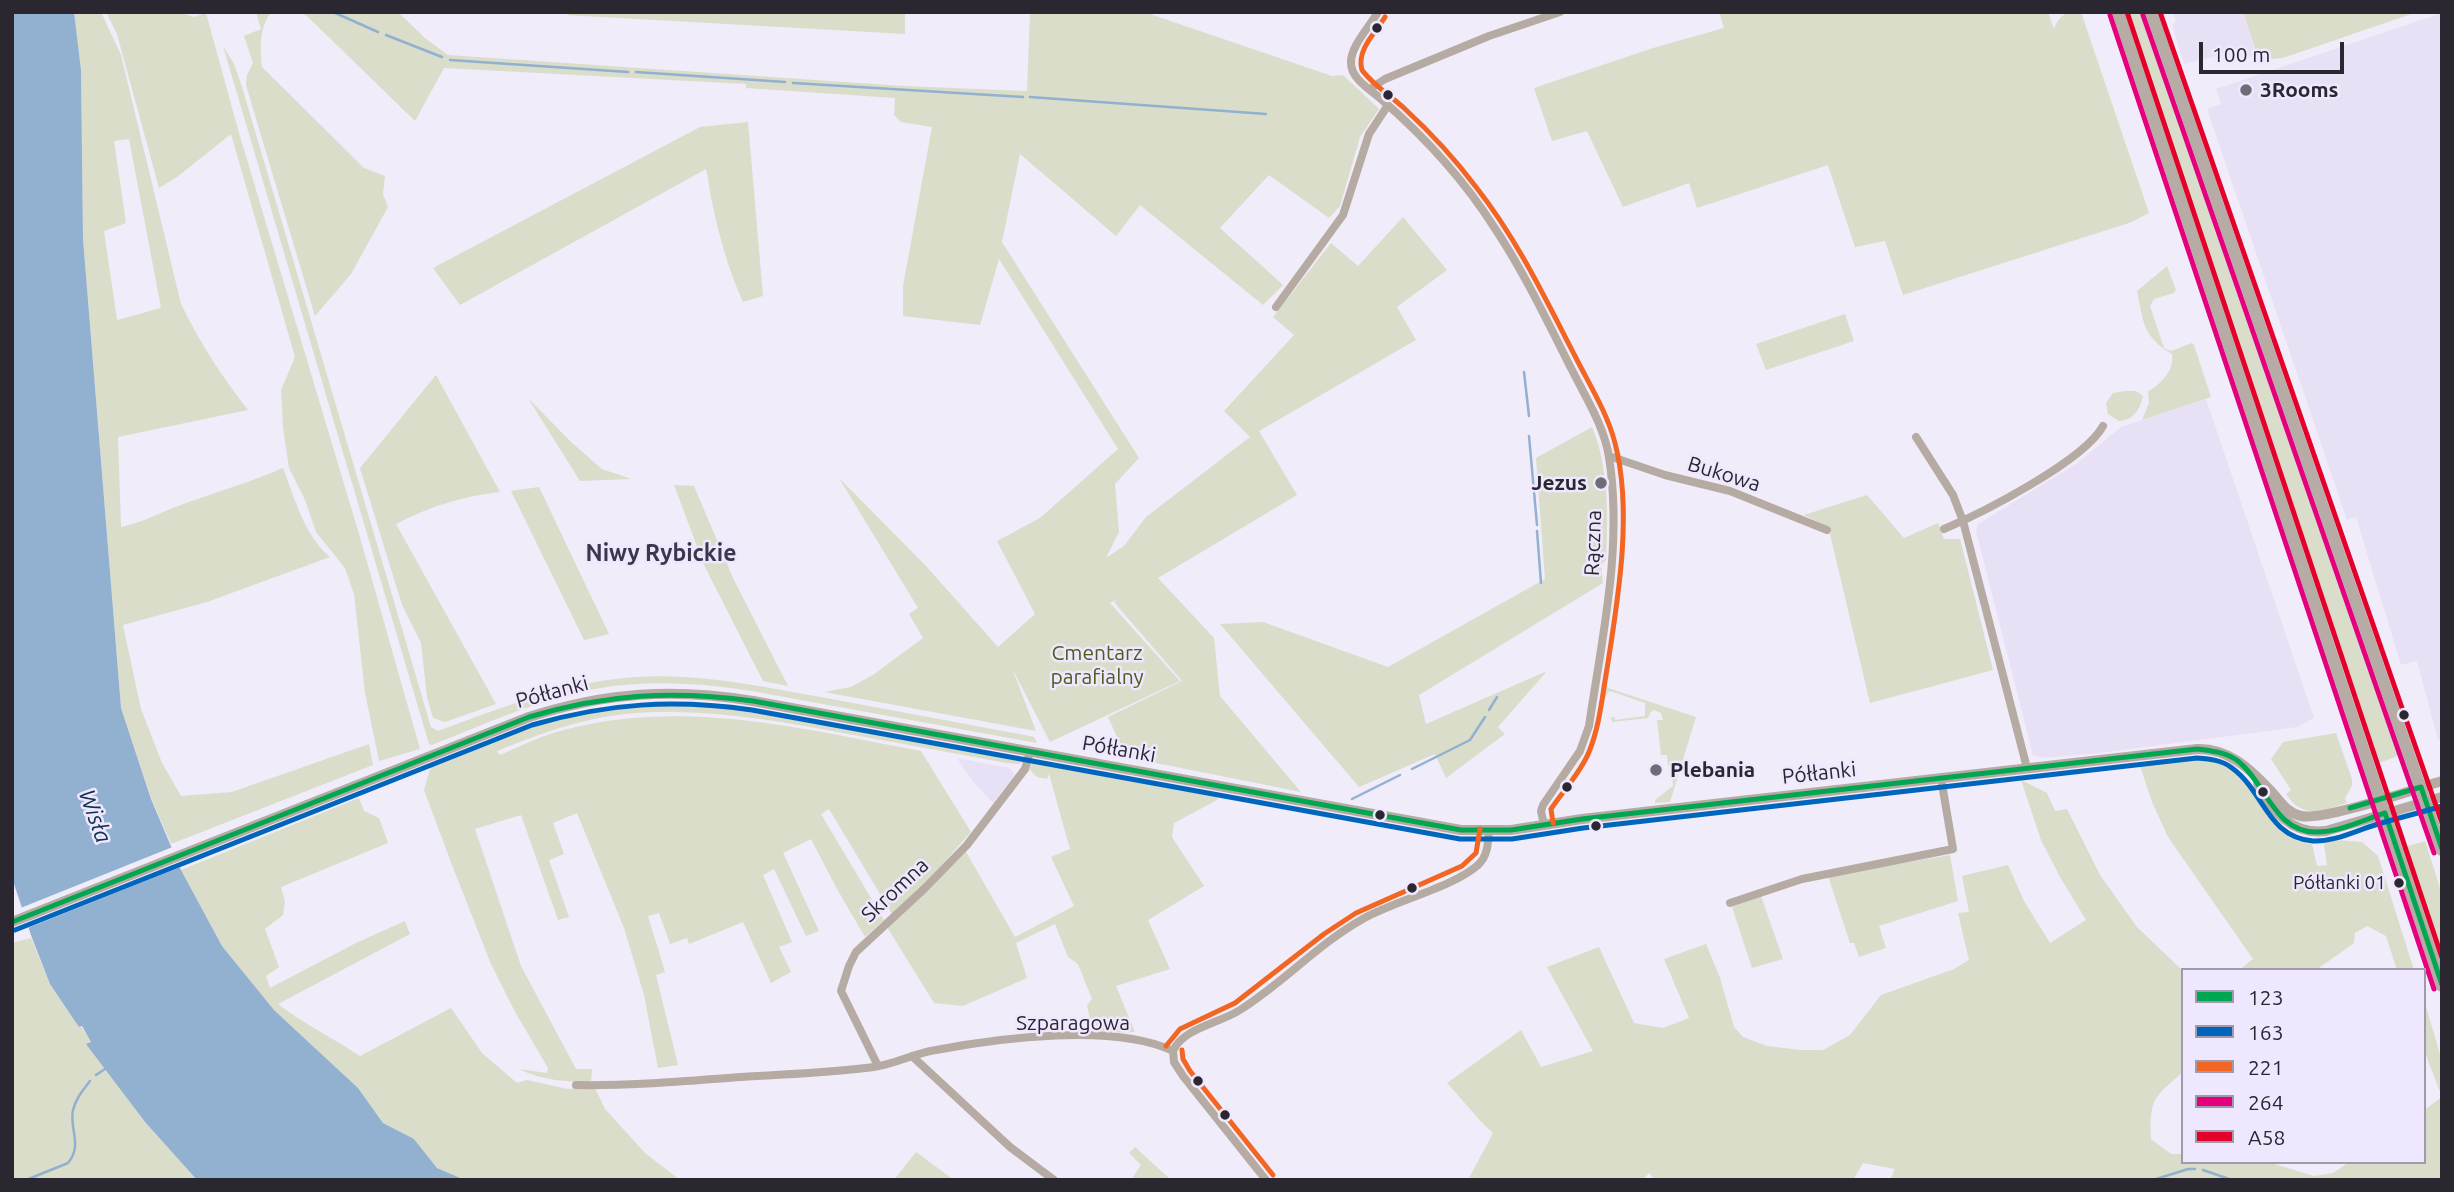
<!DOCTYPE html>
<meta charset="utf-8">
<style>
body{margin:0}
#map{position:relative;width:2454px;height:1192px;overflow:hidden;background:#f0ecf9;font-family:Ubuntu,sans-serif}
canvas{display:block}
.frame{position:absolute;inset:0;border:14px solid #2a2731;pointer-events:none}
.legend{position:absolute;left:2181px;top:968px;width:245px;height:196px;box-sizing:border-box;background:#efe7fe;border:2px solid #a09aac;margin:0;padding:9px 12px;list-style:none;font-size:21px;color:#2a2731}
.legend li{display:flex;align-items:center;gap:14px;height:35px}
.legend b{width:35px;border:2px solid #a09aac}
.scale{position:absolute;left:2199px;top:42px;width:145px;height:32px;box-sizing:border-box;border:4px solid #2a2731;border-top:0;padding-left:9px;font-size:21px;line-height:24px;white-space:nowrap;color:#2a2731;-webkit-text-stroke:5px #efe7fe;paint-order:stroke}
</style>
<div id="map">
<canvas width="2454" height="1192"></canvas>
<div class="frame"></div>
<ul class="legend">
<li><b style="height:9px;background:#00a651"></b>123</li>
<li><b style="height:9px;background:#0065bd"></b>163</li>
<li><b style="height:9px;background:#f26522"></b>221</li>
<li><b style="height:9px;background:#e5007d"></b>264</li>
<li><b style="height:9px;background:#e4002b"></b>A58</li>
</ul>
<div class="scale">100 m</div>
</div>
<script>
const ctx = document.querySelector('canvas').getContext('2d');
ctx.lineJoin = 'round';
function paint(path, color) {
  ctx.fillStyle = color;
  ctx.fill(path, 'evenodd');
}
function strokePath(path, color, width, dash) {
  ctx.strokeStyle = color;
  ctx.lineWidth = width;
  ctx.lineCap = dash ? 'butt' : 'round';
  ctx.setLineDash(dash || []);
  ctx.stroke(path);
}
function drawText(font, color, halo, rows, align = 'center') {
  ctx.font = font + ' Ubuntu,sans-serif';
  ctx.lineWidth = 5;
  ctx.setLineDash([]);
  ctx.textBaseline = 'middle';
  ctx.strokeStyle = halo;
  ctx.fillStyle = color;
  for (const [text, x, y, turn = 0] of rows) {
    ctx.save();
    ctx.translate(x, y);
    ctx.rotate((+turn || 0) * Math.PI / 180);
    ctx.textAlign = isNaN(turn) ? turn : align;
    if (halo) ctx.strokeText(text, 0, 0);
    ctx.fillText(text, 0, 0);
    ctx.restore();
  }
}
const built = new Path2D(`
 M2173 12H2243L2258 58 2221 55 2184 64 2172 24 2176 22Z
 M2442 13V739L2438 740 2417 661 2401 665 2356 517 2347 520 2207 109 2221 104 2216 89Z
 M2206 399 2314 718 2297 727 2261 732 2091 754 2044 758 2033 755 1976 531 1978 524 2076 464 2121 427Z
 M957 758 1010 768 1015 775 993 803 973 782Z`);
const green = new Path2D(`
 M74 12H101L121 55 181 304C200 343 222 377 248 410L118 437 121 527C141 523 159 513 178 506 213 493 248 483 283 468 295 499 304 535 330 557L207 602 123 625 141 709 162 763 181 796 232 792 369 744 373 765 171 844 151 798 121 708 83 239 81 70ZM129 139 161 308 117 320 104 231 126 223 114 141Z
 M106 12H179L193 17 206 13 239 133 359 534 420 749 379 761 365 693 354 594 345 568 316 532 305 500 289 468 283 428 281 390 295 357 231 134 177 177 159 188 117 34Z
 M256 12H271C259 29 260 47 262 67L364 168 385 176 383 194 388 207 351 274 315 316 246 85 247 75 253 63 244 36 261 29Z
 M300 12H398L425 38 448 55 904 86 1027 91 1030 12H1144L1332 76 1343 75 1379 109 1360 137 1340 206 1329 218 1269 175 1220 228 1283 285 1263 305 1140 205 1116 236 1020 154 1002 242 1139 458 1115 484 1119 532 1106 558 1124 546 1146 517 1250 437 1224 411 1294 335 1273 317 1331 243 1358 266 1403 217 1447 270 1397 307 1416 340 1259 431 1297 495 1158 578 1214 638 1220 696 1301 792 1126 757 1108 717 1182 681 1114 602 1120 598 1110 603 1180 681 1050 742 1012 668 1036 731 824 692 851 687 873 675 923 638 909 614 918 608 839 478 926 566 998 647 1035 614 997 541 1040 518 1118 449 999 259 980 325 903 316V286L932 127 901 122 894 115 895 98 746 88V84L444 68 415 121 308 17Z
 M575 12H905V34L566 15Z
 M1719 12H2048L2054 29C2060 14 2066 12 2081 12L2149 213 2132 222 1903 295 1885 241 1855 247 1828 165 1697 208 1689 183 1623 207 1587 131 1552 141 1534 88 1653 48 1724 28Z
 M2107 12H2112L2253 441 2227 374Z
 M2123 12H2143V14L2400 755 2379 763 2347 666 2322 611Z
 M2243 12H2417L2283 58 2259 60Z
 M223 46 234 64 242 87 431 727 438 731C496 710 554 686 616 679 687 670 756 686 826 698 894 711 962 723 1030 736L1034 737 1037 743 746 690C697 683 649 680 600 688 542 698 487 723 432 745L429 744Z
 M748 122 763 296 743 302C729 271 720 239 713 207 710 195 709 181 706 169L460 305 433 268 700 127Z
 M2167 266 2176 290 2174 293 2154 299 2150 306 2164 348 2171 351 2192 343 2194 345 2211 397 2142 420 2149 403 2148 391C2161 385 2175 369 2172 354 2142 336 2144 323 2137 291Z
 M1845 314 1854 341 1766 370 1756 344Z
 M436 375 500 492C461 497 431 506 396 524L496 704 445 722 433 718 427 697 421 643 402 605 360 468Z
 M2125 391H2136L2143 396C2140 409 2134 420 2119 421L2108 414 2106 403 2113 393Z
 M528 398 571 442 602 469 631 479 580 481Z
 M1592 427C1609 466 1608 518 1606 560L1601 565 1603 583 1419 695 1426 724 1547 671 1498 727 1505 734 1446 778 1435 754 1359 787 1220 624 1263 622 1388 667 1545 579 1536 458Z
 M674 485 694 486 733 578 788 686 763 681 704 565Z
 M539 487 609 634 584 640 511 491Z
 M1867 495 1904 538 1938 523 1944 539H1960L1993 670 1870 703 1830 534 1831 528 1804 515Z
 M1602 686 1696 717 1670 802 1655 803V800L1673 786 1672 767 1668 766 1667 755H1661L1657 720H1663L1661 713 1654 710 1650 713 1648 718 1612 722 1611 717H1614L1615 720 1645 716V703L1610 691 1608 692 1606 697 1601 694Z
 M683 702 737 707 1023 762 1018 764 1006 763C953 753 900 743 848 734 774 720 700 707 625 714 579 719 539 734 497 751L500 755C521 746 542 735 564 730 683 698 804 729 921 751L971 832 930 878 892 914 829 809 821 814 884 920 865 937 837 889 811 839 783 853 819 931 806 936 774 869 763 875 792 942 779 947 791 972 771 983 743 922 689 944 687 938 670 944 659 913 648 916 665 972 656 975 678 1065 658 1068 644 995 624 928 577 813 553 823 564 854 549 860 569 917 558 920 521 815 475 829 521 966 576 1069H592L591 1082C566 1082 541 1080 519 1069L547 1073 548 1068 514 1010 491 964 452 865 424 790 431 766C518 731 587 701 683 702Z
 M2336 733 2352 779V786L2345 798 2347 803C2321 811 2304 820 2286 794L2291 790 2271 759 2283 742Z
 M2198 758C2266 762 2258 839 2312 844L2317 866 2327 865 2324 844 2336 840 2362 842 2378 856 2414 970H2397L2386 936 2367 926 2355 933 2354 943 2316 970H2239L2253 959 2168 837 2152 802 2139 763Z
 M1033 762 1218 796 1217 800 1174 823 1172 837 1204 886 1148 920 1170 969 1116 986 1135 1032 1093 1033 1087 1005 1092 999 1078 964 1068 957 1055 924 1016 943 1027 978 963 1006 934 1003 887 927 966 852 1015 937 1074 906 1051 857 1070 849 1049 774 1047 779 1037 777 1029 769Z
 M2021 780 2047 793 2055 811 2067 809 2100 875 2137 927 2183 971V1072C2154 1097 2149 1099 2151 1139L2171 1154H2183V1162H2268L2314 1176 2333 1173 2349 1162H2424V1110L2442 1097 2424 1050V1000L2442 1061V1180H1890L1895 1169 1863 1163 1853 1180H1655L1649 1173 1642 1180H1468L1493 1133C1476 1118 1463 1100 1447 1083L1521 1030 1541 1067 1593 1051 1547 967 1599 947 1634 1023 1663 1028 1689 1018 1664 959 1706 944 1720 978 1734 1027 1743 1037 1767 1046 1801 1050H1823L1850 1035 1881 995 1954 969 1969 960 1958 913 1969 912 1962 876 2008 865 2024 901 2050 943 2086 920 2060 877 2041 840Z
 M359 798 364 811 379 818 388 843 281 887 285 902 283 915 265 929 279 967 266 976 270 988 356 943 405 921 410 934 278 1004C304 1024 333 1038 360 1056L451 1008 482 1053 517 1083 527 1080 568 1089 595 1088 605 1109 645 1153 680 1180H465L437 1168 414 1139 383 1123 358 1088 274 1010 222 946 181 870Z
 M2425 841 2442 894V969L2402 848Z
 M1950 855 1958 901 1879 926 1886 948 1859 957 1854 943H1850L1828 876Z
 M1761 896 1783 959 1752 968 1732 907Z
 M31 938 50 984 92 1042 87 1044 145 1122 197 1180H12V943Z
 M1135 1147 1171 1180H1131L1141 1165 1129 1153Z
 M916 1152 954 1180H894Z`);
const water = new Path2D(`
 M12 12H74L81 70 83 239 121 708 151 799 181 870 222 946 274 1010 358 1088 383 1123 414 1139 437 1168 465 1180H197L145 1122 86 1044 91 1042 82 1026 79 1027 50 984 32 938 12 878V872L14 871 12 864Z`);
const pier = new Path2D(`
 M175 846 183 866 25 929 18 909Z`);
const stream = new Path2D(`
 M333 12 378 32
 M386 35 442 57
 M450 60 628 72
 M636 72 785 82
 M793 83 1023 97
 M1030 97 1266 114
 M1524 372 1529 416
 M1529 436 1537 525
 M1537 531 1541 583
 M1489 710 1497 697
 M1412 769 1470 740 1485 717
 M1352 799 1400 775
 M96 1075 105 1069
 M2203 1170 2232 1180
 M26 1180 68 1163C83 1145 69 1129 73 1110 76 1098 83 1090 90 1081
 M2153 1180 2188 1169H2195`);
const minor = new Path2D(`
 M1378 12C1370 26 1350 47 1351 63 1351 79 1371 90 1381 99 1425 137 1465 181 1496 230 1525 274 1548 323 1572 370 1586 398 1604 426 1609 457 1623 547 1602 637 1589 726L1580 751 1543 805 1541 811 1544 825
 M1370 89 1385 79 1489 36 1560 12
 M1276 307 1343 215 1369 134 1388 105
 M1916 437 1953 495 1963 521 2027 768
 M1609 456 1665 475 1730 491 1827 530
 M1944 529C1982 513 2084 461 2103 426
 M1730 903 1802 879 1953 849 1941 778
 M1173 1051C1183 1028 1220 1023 1240 1010 1283 983 1317 945 1361 920 1393 901 1452 888 1478 865 1488 856 1488 843 1489 830
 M1173 1051 1174 1062 1183 1076 1266 1180
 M912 1056 1010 1147 1054 1180
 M878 1066 841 991 849 966 856 952 925 888 967 845 1025 769 1030 752
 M576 1085C631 1086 686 1081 741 1077 785 1074 830 1073 874 1067 895 1064 915 1053 936 1050 999 1038 1114 1023 1173 1051`);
const tertiary = new Path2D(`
 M2258 784C2274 812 2291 835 2326 831L2442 797
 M12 922 529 717C607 692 673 688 753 701L1461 830H1511L1582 819 2197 749C2228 748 2249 768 2269 789 2280 800 2286 813 2301 816 2323 821 2415 789 2442 781`);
const primary = new Path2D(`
 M2118 12 2442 986
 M2151 12 2442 850`);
const bus1 = new Path2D(`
 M2350 808 2421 787 2442 849
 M12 922 529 717C606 694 673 690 753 701L1461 830H1511L1582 819 2197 749C2212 751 2226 752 2238 761 2266 783 2274 832 2316 832 2340 832 2363 820 2385 813L2442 985`);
const bus2 = new Path2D(`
 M15 930 532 725C608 703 673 699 752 710L1460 839H1512L1583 828 2197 758C2210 759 2222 760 2232 768 2264 791 2267 837 2313 841 2334 842 2355 831 2375 825 2397 818 2420 813 2442 806`);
const bus3 = new Path2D(`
 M1385 17C1376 32 1356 50 1362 70 1373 85 1391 96 1405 109 1431 133 1455 159 1476 187 1517 239 1545 298 1575 356 1589 384 1607 412 1615 443 1633 512 1618 599 1607 669 1602 697 1600 725 1589 752 1581 772 1563 791 1551 809L1553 823
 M1166 1046 1180 1029 1235 1003 1324 934 1356 913 1462 866 1476 853 1480 829
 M1182 1050 1183 1059 1190 1071 1273 1175`);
const bus4 = new Path2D(`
 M2110 15 2434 989
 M2143 15 2434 853`);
const bus5 = new Path2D(`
 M2127 12 2442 958
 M2160 12 2442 823`);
const markers = [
 [1377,28,6,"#2a2731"],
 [2246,90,7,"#6f6c77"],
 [1388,95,6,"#2a2731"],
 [1601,483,7,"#6f6c77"],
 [2404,715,6,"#2a2731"],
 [1656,770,7,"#6f6c77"],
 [1567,787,6,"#2a2731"],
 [2263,792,6,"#2a2731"],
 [1380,815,6,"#2a2731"],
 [1596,826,6,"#2a2731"],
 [2399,883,6,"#2a2731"],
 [1412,888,6,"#2a2731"],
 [1198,1081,6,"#2a2731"],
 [1225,1115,6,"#2a2731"]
];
const busNames = [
 ["Półłanki 01",2386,883]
];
const poiNames = [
 ["3Rooms",2260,90],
 ["Jezus",1587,483,"right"],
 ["Plebania",1670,770]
];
const streetNames = [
 ["Bukowa",1724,474,17],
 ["Rączna",1593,543,-88],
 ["Półłanki",552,692,-15],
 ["Półłanki",1119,749,10],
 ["Półłanki",1819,773,-6],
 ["Skromna",895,890,-43],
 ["Szparagowa",1073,1023]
];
const parkNames = [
 ["Cmentarz",1097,653],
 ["parafialny",1097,677]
];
const neighbourhoodNames = [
 ["Niwy Rybickie",661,553]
];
const waterNames = [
 ["Wisła",95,816,70]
];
paint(built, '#e8e1f6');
paint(green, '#d9ddca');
paint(water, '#92b0cf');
paint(pier, '#f0ecf9');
strokePath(stream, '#92b0cf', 2.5);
strokePath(minor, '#b6aba3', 8);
strokePath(tertiary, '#b6aba3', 10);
strokePath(primary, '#b7aba5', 12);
strokePath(bus1, '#00a651', 5);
strokePath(bus2, '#0065bd', 5);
strokePath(bus3, '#f26522', 5);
strokePath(bus4, '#e5007d', 5);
strokePath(bus5, '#e4002b', 5);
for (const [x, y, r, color] of markers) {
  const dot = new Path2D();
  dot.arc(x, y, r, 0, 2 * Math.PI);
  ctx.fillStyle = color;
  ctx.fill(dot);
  strokePath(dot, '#efe7fe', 2.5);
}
drawText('19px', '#2a2731', '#efe7fe', busNames, 'right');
drawText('bold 21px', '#2a2731', '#efe7fe', poiNames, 'left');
drawText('21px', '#2a2731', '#efe7fe', streetNames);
drawText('21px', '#505a1d', '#efe7fe', parkNames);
drawText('bold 23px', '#3d354a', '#efe7fe', neighbourhoodNames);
drawText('italic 23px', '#0c324c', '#efe7fe', waterNames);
</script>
